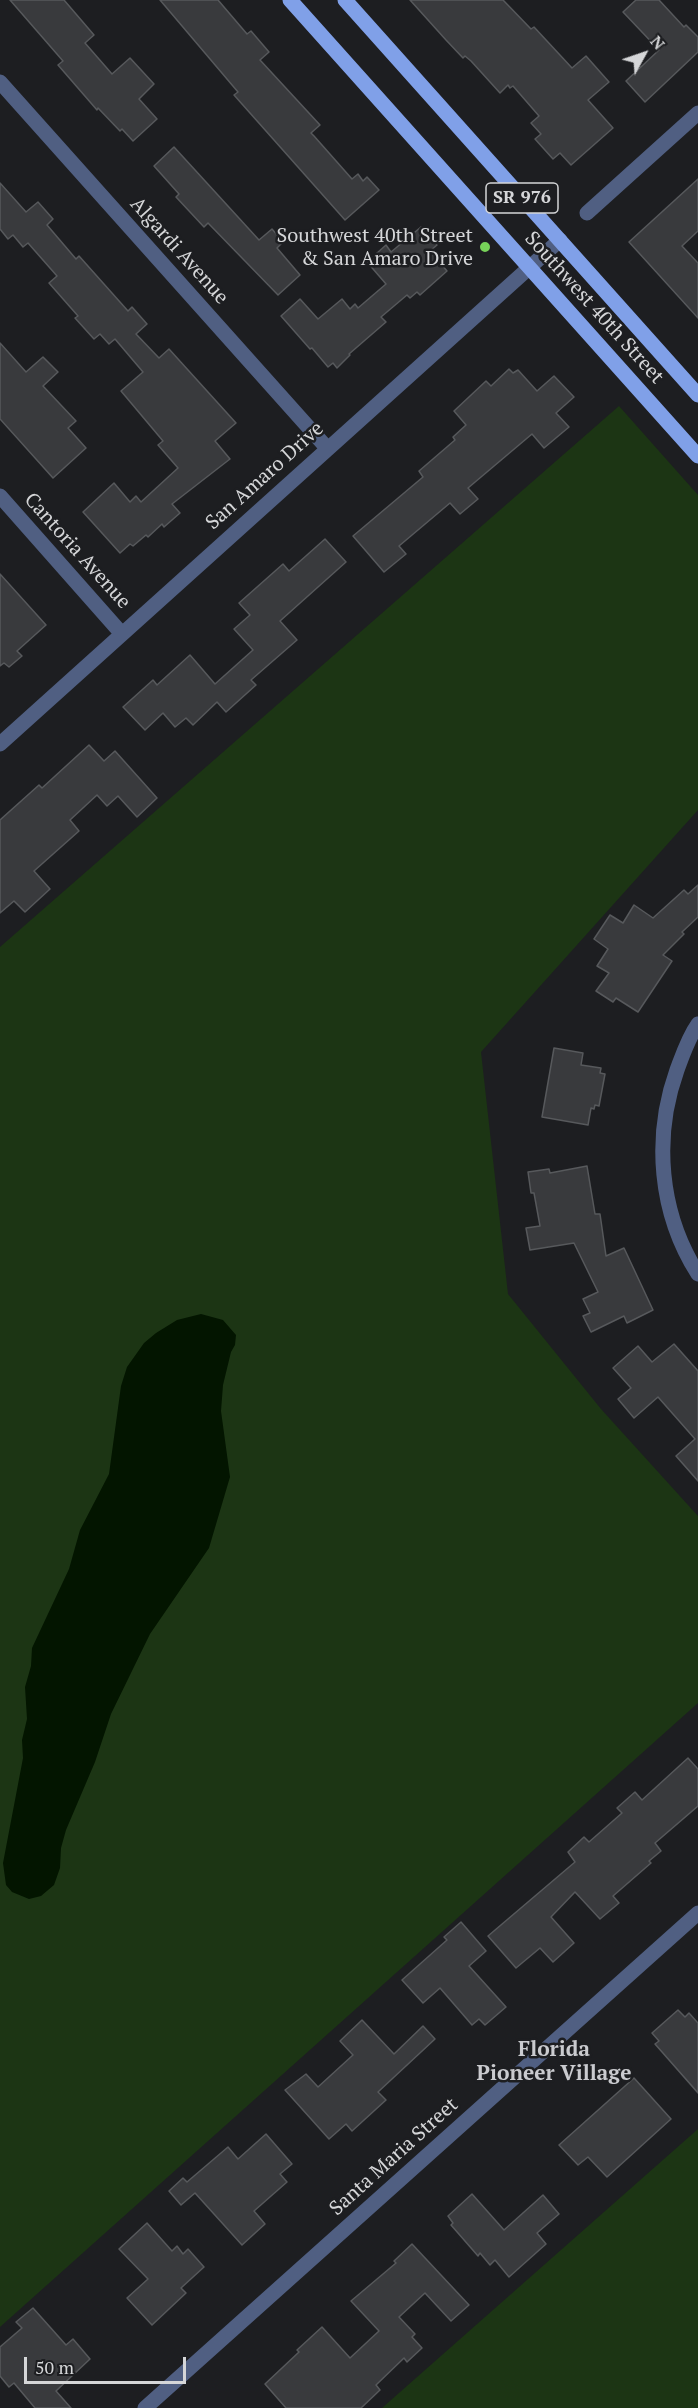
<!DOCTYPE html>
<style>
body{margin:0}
#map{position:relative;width:698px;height:2408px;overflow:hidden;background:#1d1e21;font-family:"PT Serif",serif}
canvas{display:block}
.north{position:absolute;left:614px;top:24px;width:60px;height:60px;-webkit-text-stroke:4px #1d1e21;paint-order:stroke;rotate:50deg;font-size:16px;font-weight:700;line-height:24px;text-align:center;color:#d5d6d8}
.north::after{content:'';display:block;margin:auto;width:21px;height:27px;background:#d5d6d8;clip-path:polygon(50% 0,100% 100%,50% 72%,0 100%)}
.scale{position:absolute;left:24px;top:2357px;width:162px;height:27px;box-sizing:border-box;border:3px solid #d5d6d8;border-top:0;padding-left:8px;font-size:18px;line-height:21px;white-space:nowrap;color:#d5d6d8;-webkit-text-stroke:4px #1d1e21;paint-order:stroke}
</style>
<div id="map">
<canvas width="698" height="2408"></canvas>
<div class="north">N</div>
<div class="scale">50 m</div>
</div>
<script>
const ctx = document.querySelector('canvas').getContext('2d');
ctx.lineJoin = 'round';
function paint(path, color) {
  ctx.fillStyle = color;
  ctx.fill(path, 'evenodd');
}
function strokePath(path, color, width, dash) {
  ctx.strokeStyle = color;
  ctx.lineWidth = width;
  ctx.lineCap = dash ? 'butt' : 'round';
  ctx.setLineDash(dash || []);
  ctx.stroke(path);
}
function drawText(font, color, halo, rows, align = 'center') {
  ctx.font = font + ' "PT Serif",serif';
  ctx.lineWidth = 5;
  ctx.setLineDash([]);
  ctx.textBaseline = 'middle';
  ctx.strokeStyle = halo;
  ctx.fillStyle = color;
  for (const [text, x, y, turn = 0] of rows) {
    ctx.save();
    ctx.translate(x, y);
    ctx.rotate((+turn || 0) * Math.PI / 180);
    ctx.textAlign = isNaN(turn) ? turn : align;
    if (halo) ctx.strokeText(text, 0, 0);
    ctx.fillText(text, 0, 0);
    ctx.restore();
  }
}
const green = new Path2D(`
 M619 406 698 495V810L481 1052 508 1294 601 1409 698 1516V1703L0 2327V947Z
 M698 2128V2408H382L698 2129Z`);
const water = new Path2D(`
 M201 1314 223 1320 236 1335 235 1345 231 1352 223 1385 221 1411 230 1477 209 1548 150 1634 111 1714 95 1762 66 1830 61 1848 60 1868 54 1885 41 1896 29 1899 12 1892 6 1885 3 1863 23 1758 22 1740 27 1719 25 1687 31 1666 32 1648 69 1569 80 1530 109 1474 121 1386 127 1367 144 1343 156 1333 177 1320Z`);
const building = new Path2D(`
 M10 0H64L94 35 85 43 112 74 130 58 154 84 139 99 157 119 133 141 122 129 120 131 98 108 97 110 58 65 63 61Z
 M160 0H218L247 34 251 31 269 52 260 60 320 125 311 133 314 136 352 179 358 174 363 181 367 177 379 190 345 220 234 95 238 92Z
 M410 0H503L531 29 534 27 572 68 586 56 609 82 588 100 613 128 571 165 560 153 553 159 535 139 541 134 531 123 539 116 513 86 510 88 508 85 500 93 471 61 465 56 463 58 446 40Z
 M636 0H659L684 27 686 25 698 37V52L645 102 626 81 659 50 623 12Z
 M174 147 259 240 272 229 283 242 277 248 300 275 278 295 208 223 204 227 176 197 179 194 154 166Z
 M698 179V231L682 246 698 263V318L629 242Z
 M0 183 26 212 38 202 53 219 47 225 76 259 79 256 128 311 132 307 147 324 136 334 159 358 169 349 236 423 215 441 230 459 172 504 180 513 164 527 162 524 148 537 146 535 133 546 130 544 120 553 83 512 114 483 130 502 136 496 141 502 178 468 158 445 163 441 121 391 143 372 115 339 109 344 100 334 94 339 75 318 78 316 49 283 57 276 28 243 23 247 13 235 8 239 0 229Z
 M421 227 437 245 430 251 447 271 420 295 417 292 410 298 407 295 381 317 386 322 349 354 350 355 337 368 333 363 328 367 312 348 310 349 281 316 300 299 318 319 342 299 350 309 355 304 358 308 386 284 367 262 386 245 391 252Z
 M0 343 26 372 43 357 58 372 43 386 76 421 68 428 86 448 53 478 0 419Z
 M509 369 513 373 518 370 537 391 554 376 574 397 556 413 569 427 544 448 532 434 468 488 478 499 460 514 450 503 399 546 406 554 384 572 353 536 423 477 419 471 455 440 453 437 466 425 454 411 486 381 491 386Z
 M325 539 346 562 280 621 297 640 251 680 256 685 226 712 217 702 193 725 186 718 175 727 163 713 145 730 123 707 153 680 157 685 190 655 215 684 253 650 234 629 250 615 239 603 283 564 289 571Z
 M0 574 46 625 17 651 22 656 9 667 4 663 0 666Z
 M89 745 104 761 115 751 157 798 137 817 118 796 107 806 97 795 70 820 79 831 34 871 50 889 25 912 14 901 0 913V820L39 785 42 788Z
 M698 885V917L682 932 684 934 663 955 672 961 638 1012 616 998 613 1002 596 991 609 973 597 966 608 949 594 939 610 915 623 923 634 905 653 918 684 890 688 894Z
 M554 1048 583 1053 581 1065 601 1068 600 1073 605 1074 599 1106 595 1105 594 1109 591 1108 588 1125 542 1117Z
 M587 1166 595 1214H600L606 1256 624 1248 653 1310 627 1323 624 1316 591 1332 583 1316 590 1313 583 1299 598 1292 574 1243 530 1250 526 1228 540 1226 534 1193H531L528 1172 549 1169 550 1173Z
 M674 1344 698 1371V1481L676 1456 695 1439 658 1397 634 1418 618 1399 631 1388 613 1368 638 1346 652 1362Z
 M688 1758 698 1769V1806L655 1843 661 1851 649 1861 651 1863 613 1896 619 1903 600 1919 575 1892 551 1917 574 1943 553 1962 540 1948 516 1968 488 1936 575 1862 568 1852 584 1837 589 1842 622 1813 617 1808 635 1792 642 1800Z
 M461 1922 486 1951 469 1966 506 2007 485 2025 479 2019 472 2025 440 1988 423 2003 402 1980 447 1940 444 1937Z
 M678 2010 685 2017 689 2013 698 2023V2093L655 2044 659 2041 652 2033Z
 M362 2020 394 2054 423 2026 435 2039 378 2092 386 2100 352 2131 346 2124 329 2139 285 2090 306 2074 318 2087 353 2055 340 2041Z
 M634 2078 671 2119 607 2177 588 2157 578 2165 559 2145Z
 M266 2134 292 2164 280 2174 287 2182 254 2211 265 2224 242 2245 195 2193 181 2205 169 2191 183 2178 187 2182 228 2147 238 2159Z
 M472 2194 504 2230 543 2195 559 2214 537 2233 546 2244 509 2277 495 2260 490 2265 480 2253 478 2256 451 2225 453 2223 448 2216Z
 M147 2223 172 2251 177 2246 183 2254 188 2249 204 2267 181 2288 186 2293 152 2325 127 2298 148 2279 119 2249Z
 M412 2244 469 2305 451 2321 425 2293 399 2317 415 2334 412 2337 422 2348 407 2362 404 2358 376 2385 380 2390 361 2408H286L265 2384 299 2352 297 2350 322 2327 350 2358 379 2331 351 2301 396 2263 394 2261Z
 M33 2308 66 2345 73 2339 90 2359 56 2391 71 2408H35L14 2383 9 2387 0 2376V2347L22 2328 16 2322Z`);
const minor = new Path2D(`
 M0 82 327 448
 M587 213 698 113
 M0 496 122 634
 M0 744 560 240
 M698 1024C688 1038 683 1054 677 1070 653 1137 659 1213 698 1274
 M145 2408 698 1913`);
const primary = new Path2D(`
 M290 0 698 456
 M345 0 698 395`);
const markers = [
 [485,247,6,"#77d259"]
];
const shields = [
 [522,198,72]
];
const shieldNames = [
 ["SR 976",522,198]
];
const poiNames = [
 ["Southwest 40th Street",473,236],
 ["& San Amaro Drive",473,259]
];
const streetNames = [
 ["Algardi Avenue",179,251,48],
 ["Southwest 40th Street",594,308,48],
 ["San Amaro Drive",265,476,-42],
 ["Cantoria Avenue",77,551,48],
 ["Santa Maria Street",394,2157,-42]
];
const neighbourhoodNames = [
 ["Florida",554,2050],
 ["Pioneer Village",554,2074]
];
paint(green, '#1c3514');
paint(water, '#031500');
paint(building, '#393a3d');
strokePath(building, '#57595c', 1.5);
strokePath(minor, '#505f82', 15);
strokePath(primary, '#80a0e8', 15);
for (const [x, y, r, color] of markers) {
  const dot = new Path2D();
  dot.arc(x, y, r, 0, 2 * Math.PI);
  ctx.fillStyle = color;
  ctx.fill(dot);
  strokePath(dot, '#1d1e21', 2);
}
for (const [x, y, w] of shields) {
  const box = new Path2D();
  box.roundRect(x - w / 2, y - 15, w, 30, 4.5);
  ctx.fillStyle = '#1d1e21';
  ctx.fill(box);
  strokePath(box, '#d5d6d8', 1.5);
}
drawText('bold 18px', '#d5d6d8', null, shieldNames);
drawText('20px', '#d5d6d8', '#1d1e21', poiNames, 'right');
drawText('20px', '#d5d6d8', '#1d1e21', streetNames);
drawText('bold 21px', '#cacbcf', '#1d1e21', neighbourhoodNames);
</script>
